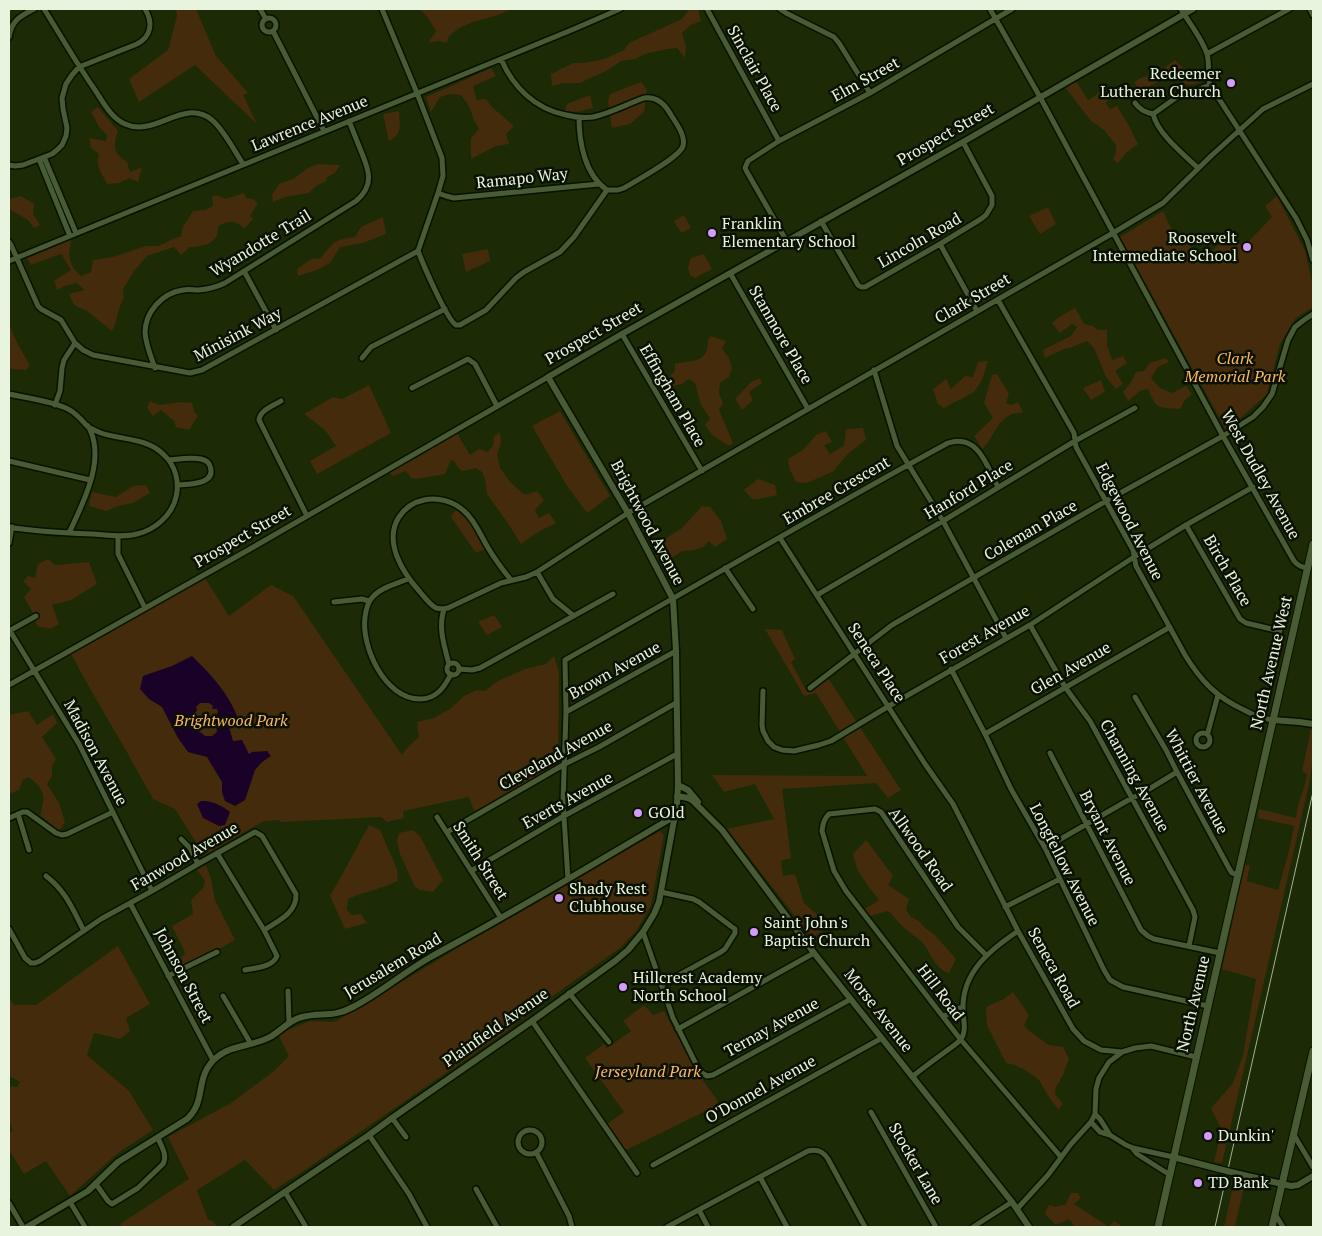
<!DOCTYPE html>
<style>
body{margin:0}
#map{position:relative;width:1322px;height:1236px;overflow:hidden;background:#1c2b05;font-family:"PT Serif",serif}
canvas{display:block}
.frame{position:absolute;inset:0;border:10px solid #e9f4de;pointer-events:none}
</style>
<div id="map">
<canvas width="1322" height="1236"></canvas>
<div class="frame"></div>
</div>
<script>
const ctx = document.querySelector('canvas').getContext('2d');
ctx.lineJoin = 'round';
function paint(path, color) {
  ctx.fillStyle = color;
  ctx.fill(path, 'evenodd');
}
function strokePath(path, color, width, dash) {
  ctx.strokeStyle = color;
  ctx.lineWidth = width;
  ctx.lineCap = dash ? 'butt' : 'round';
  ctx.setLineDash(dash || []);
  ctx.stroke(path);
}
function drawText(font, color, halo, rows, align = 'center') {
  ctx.font = font + ' "PT Serif",serif';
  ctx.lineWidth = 5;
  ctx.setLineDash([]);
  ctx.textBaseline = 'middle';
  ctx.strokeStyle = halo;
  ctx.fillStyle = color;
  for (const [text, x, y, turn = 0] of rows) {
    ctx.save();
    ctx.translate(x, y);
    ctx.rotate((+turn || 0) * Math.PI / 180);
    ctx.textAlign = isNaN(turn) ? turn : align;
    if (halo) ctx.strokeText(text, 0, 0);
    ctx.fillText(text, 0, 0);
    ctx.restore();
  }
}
const green = new Path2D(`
 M176 9H196L216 56 248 93 243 95 257 124 195 65 139 102 129 79 168 50 177 16Z
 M419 9H523L519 10 512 9 498 15 473 22 459 28 449 36 447 43 438 41 428 43 436 31 426 15Z
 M694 9H698L701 21 691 25 682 33 686 46 685 58 677 48 667 49 645 54 635 59 621 61 608 70 580 83H563L552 86 551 74 573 63H584L604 59 624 50 629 43 682 19 689 10Z
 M1175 60 1187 72 1198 68 1202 82 1190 85 1186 84 1183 85 1175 74 1162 79 1145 89 1138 88 1134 82 1143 77 1154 76 1162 72 1164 68Z
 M491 68 496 76 473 86 477 100 486 99 491 106 514 126 506 134 509 144 496 146 471 159V138L479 129 474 120 469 106 461 95 451 94 440 97 431 112 426 97Z
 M1076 81 1088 100 1095 96 1104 87 1110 97 1106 103 1110 109 1117 106 1129 126 1138 144 1126 153 1118 163 1113 159 1116 152V145L1104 130 1091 121 1065 87Z
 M641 82 647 90 644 112 630 124 612 128 608 101 610 94Z
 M590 95 593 108 577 112 565 111 567 104Z
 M98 107 118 131C113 146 113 153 127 162L130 172 142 167 138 182 129 178 119 183 107 184C102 173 95 167 99 154L91 148 89 138 106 141 107 135 99 127 91 112Z
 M399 111C399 125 404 133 389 141L383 114Z
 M318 164 340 165 335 173 327 177 326 181 316 186 309 193 285 197 273 202 272 195 279 184 293 179 308 168Z
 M244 193 246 198 253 199 258 203 250 216 253 219 244 229C235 219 229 221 218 226 218 229 218 232 217 235 213 245 199 247 190 247L181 255 174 247 147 256 134 271 123 289 124 298C117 309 118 320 112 331L87 311 74 305 69 294 84 290 77 283 65 286 57 290 54 281 71 270 61 254 31 265 27 258 71 239 69 256 73 268 81 276 91 272 93 260 113 257 146 246H159L173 239 181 236 183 227 193 211 205 210 213 206 212 197 217 195 225 199Z
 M21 196 34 204 33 214 40 225 34 228 28 220 9 209V202L10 199Z
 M1277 196 1305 251 1313 287V307L1296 318 1280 344 1267 394 1242 417 1225 428 1120 237 1163 211 1171 228 1212 267 1206 258 1230 232 1242 247 1248 242 1272 217 1265 206Z
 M1048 207 1056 224 1040 234 1029 216Z
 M684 215 691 228 681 233 674 221Z
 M383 217 386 234 363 243 340 247 330 263 317 270 298 276 297 269 311 259 321 258C334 241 334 240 355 237L361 227Z
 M488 249 490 261 466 272 462 254Z
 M704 254 712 269 695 278 690 275 688 267 691 258Z
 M1075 308 1084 324 1093 326 1098 330H1107V345L1112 360 1123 356 1127 363 1115 371 1123 384 1116 389 1106 377 1094 348 1087 341 1070 348 1064 349 1045 358 1043 350 1071 336 1077 327 1072 324 1060 333 1052 323 1059 317Z
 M10 312C11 317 9 324 11 328 15 341 23 353 30 365L26 370 11 369 9 365V313Z
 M710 336 726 341 722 348 729 358 732 368 729 377 720 383 719 393 723 403 719 410 733 443 729 446 712 435 705 425 710 418 701 405 695 383 689 379 682 384 673 386 665 381 675 371V364C685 361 701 363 706 352 709 347 706 343 710 336Z
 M1166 358 1169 362 1158 367 1151 378 1160 388 1172 393 1186 386 1192 394 1185 400 1180 409C1157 407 1157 410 1148 389L1140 391 1128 401 1123 392 1131 382 1136 372 1144 371 1150 363Z
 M988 361 982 380 974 392 944 408 938 404 933 389 946 379 951 389 965 376 973 377 978 362Z
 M997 374 1009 394 1006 403 1011 405 1018 402 1023 412C1019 413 1014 413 1010 415 996 422 993 439 982 449L974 436 993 418 984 403 992 375Z
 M760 378 762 383 749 392 753 400 742 410 735 399 751 382Z
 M1101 380 1105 392 1091 400 1083 388Z
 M369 385 391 433 317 474 310 461 336 446 325 430 304 414 333 397 342 399Z
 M150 401 159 405 182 402 192 403 195 413 198 416 189 430 176 427 174 421 161 410 153 416 147 408Z
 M560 411 610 496 587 513 567 486 532 426Z
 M863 428 866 440 850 452 839 464 834 471 807 483 796 482 789 468 788 459 804 449 816 435 826 431 832 442 824 445 830 454 844 446 846 429Z
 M500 432 501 443 497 454 500 468 511 483 525 495 537 491 544 500 535 510 539 518 549 513 556 523 538 532 521 544 507 522 487 494 485 479 482 472 476 468 462 471 457 466 454 461 451 460 445 474 416 479 411 478 406 471 393 476 388 472 457 433 470 455 479 449 488 452 493 445 494 437Z
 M758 479 775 485 777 495 759 499H752L744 490Z
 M146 485 150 493 133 503 118 506 106 511 89 506 92 492 116 497 133 486Z
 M702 506 710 507 721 521 727 539 715 547 709 541 703 547 694 550 683 551 671 558 658 557 648 541 663 540 682 528Z
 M456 509 472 525 485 549 476 553 451 517Z
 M48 559 55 565 89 562 97 584 71 600 52 605 59 624 50 629 37 626 33 613 24 597 31 589 23 581 28 576 35 578 38 564Z
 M205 578 229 616 271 585 293 596 402 755 408 747 419 737 417 722 434 718 450 709 464 696 477 690 485 691 498 681 525 669 546 664 554 656 559 672 558 766 492 804 474 811 469 797 403 811 404 818 387 822 381 817 282 822 278 820 264 821 204 855 175 809 153 799 124 747 93 694 71 654Z
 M494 615 502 627 487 635 478 622Z
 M765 629 782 630 795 659 791 662 807 692 828 678 901 790 888 798 876 783 782 789 791 858 781 861 783 876 795 874 804 903 830 926 812 938 727 829 774 819 755 784 724 792 712 775 867 776 816 693 804 696Z
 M28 711 37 725 53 714 57 723 42 737 56 759 52 766V776L47 784 59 803 65 822 59 831 40 815C46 795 45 791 29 777L23 780 19 790 9 794V715Z
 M1311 729 1313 730V759L1309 784 1247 1056 1222 1163 1214 1162 1221 1132 1219 1124 1211 1108 1233 1083 1243 1055 1256 979 1222 969 1245 865H1250L1247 881 1278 890 1289 851 1294 826 1258 818 1259 809 1296 818C1297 803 1305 789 1307 774L1302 771Z
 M369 825 380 830 397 869 398 881C381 889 364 892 348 899L347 910 352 915 361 914 367 923 345 929 330 896 349 862Z
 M413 830 420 836 443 880 433 892 420 890 415 887 400 854 397 841 399 833Z
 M660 831 664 835 651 905 637 930 620 948 529 1013 504 1033 305 1170 274 1190 245 1160 197 1190 208 1220 213 1221 217 1227H122L120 1224 189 1179 168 1137 231 1103 274 1071 289 1056 278 1034 310 1021 335 1022 572 879Z
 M866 840 893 876 888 885 909 899 906 910 911 917 919 921 925 928 934 934 956 959 949 973C933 968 931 951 921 941 917 937 912 935 908 931 900 925 895 917 888 911L870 916 865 909 879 900 868 886 857 869 853 854Z
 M206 865 211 879 215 900 235 940 214 952 177 969 176 961 184 955 185 952 172 926 193 914 191 900 203 888 205 881 197 870Z
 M118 946 150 1004 126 1018 130 1031 120 1039 94 1033 87 1055 129 1091 153 1130 118 1153 70 1196 46 1161 24 1174 11 1153 9 1154V1132L13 1131 9 1121V1086L17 1087 20 1082 9 1076V998L14 1005H36Z
 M1013 992 1029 1015 1024 1025 1028 1030 1049 1045 1063 1047 1069 1059 1063 1075 1056 1087 1055 1094 1063 1104 1058 1109 1048 1096 1039 1080 1027 1071 1015 1065 1006 1063 987 1025 986 1007 1004 999Z
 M644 1005 653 1015 664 1011 696 1071 718 1101 716 1106 626 1150 607 1124 624 1112 585 1058 604 1044 607 1048 631 1031 623 1021Z
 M1234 1182H1245L1235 1227H1224Z
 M1071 1193H1078L1081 1198 1074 1204 1109 1227 1114 1221 1123 1227H1075L1069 1219 1056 1225 1045 1214 1049 1205 1055 1207 1066 1204Z`);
const water = new Path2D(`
 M192 656C212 676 227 691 238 718L229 727 233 741 242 740 249 754 252 752 267 751 271 756 262 762 255 770 245 800 235 806 225 801 222 792V782L207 757 188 752 178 738 162 707 149 699 140 689 143 676 172 666ZM200 703H209L213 706 212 709H217L218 712 215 718 217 732 212 736H205L195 728 194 724 198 722 197 718 193 716V714L195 713 197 710 196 707Z
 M201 801C211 800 223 806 230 812L225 825 219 826 203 818 197 804Z`);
const minor = new Path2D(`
 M44 9C61 36 77 64 95 90 103 102 111 118 125 124 155 138 184 97 212 120 224 130 235 152 243 164
 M260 9 266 19
 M382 9 417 93 442 158 443 176 438 193 418 251C423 264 447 320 456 325H460L486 310 516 278 524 272 560 252 574 237 607 190H618L624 188C636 181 680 157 683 146 686 136 676 123 671 115 665 104 657 96 644 98 627 104 611 113 593 117 584 118 574 117 566 115 535 109 513 87 501 59
 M707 9 779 141
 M780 9 786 13 834 37 839 43 870 93
 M990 9 1040 97 1223 436 1294 561C1298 566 1302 567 1308 568
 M1181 9C1189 23 1202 38 1207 54 1210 64 1207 75 1210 85L1296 218 1307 240 1313 260
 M1310 9 1313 15
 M262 25a7 7 0 1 1 14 0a7 7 0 1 1-14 0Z
 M273 31 324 131
 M9 37C12 20 19 17 34 9
 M1207 54 1289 9
 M1135 103C1140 110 1145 112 1153 114
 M579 117C579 143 585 175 607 190
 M44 157 76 233
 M39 159 70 236
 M9 165 15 166 23 165 52 154 57 150 62 145 66 136 67 128 63 109 62 98 66 84 72 75 79 67 137 44C152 36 153 22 145 9
 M1198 168C1183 154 1158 134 1153 114L1177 97 1210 85
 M438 193 446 196 454 198 599 184
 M821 221 858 285 861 287H865L940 244 981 219 986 215 992 205V196L963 142
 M786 240 747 172 745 168 748 161 779 141 870 93 1012 9
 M9 242 11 245 38 306 41 309 61 320 75 343 83 350 93 355 190 373 202 370 418 251
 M940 244 977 311
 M9 261 574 29 620 9
 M244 271 276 330
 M730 273 808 409
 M998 300 1074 433 1076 447 1133 550 1136 566 1185 655C1201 681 1216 697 1244 710 1253 715 1263 719 1273 720
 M622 334 702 471
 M362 358 371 347 445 309
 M155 368C151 357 146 345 145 333 145 312 162 293 183 290 188 289 193 290 199 290 208 289 217 287 225 283L356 201C375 185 369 170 361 151 357 141 353 131 349 121
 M874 370 897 446 943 521 1006 638
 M412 388 468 359 475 364 497 406
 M9 394C26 398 52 401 68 409 76 413 81 419 87 426 91 429 96 431 101 433 122 440 148 438 164 455 175 465 180 482 176 497 172 515 155 530 137 534 123 538 107 535 92 534 64 533 36 532 9 527
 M281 401C273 406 260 410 259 420L307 516
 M55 405 60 391 62 368 64 360 75 343
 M169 460C179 459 191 457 201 459 205 460 209 462 210 466 217 485 188 484 177 485
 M9 461 90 480
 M1186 525 1240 619 1246 623 1280 631
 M69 533C83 503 107 458 88 426
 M118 536V554L145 608
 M780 538 925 764 953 804 1018 931 1073 1029 1084 1041 1101 1050 1122 1052 1135 1048 1151 1046 1196 1057
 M9 543 12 527
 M725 568 753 609
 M537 572 553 599 574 616
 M408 579C396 584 379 588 371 599 367 604 366 610 365 617 361 647 385 699 420 699 436 699 444 688 451 674
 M511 580C502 569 494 558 487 546 480 534 474 519 464 511 453 501 438 497 424 500 414 502 405 508 399 517 383 542 403 573 420 592 425 598 430 605 436 608 440 609 444 609 448 608L501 583 526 577 537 572 628 513 1113 233 1163 203 1211 156 1263 109 1313 84
 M817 595 943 521 1075 441 1135 408
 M334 602 362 599 369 601
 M444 609C438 628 444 645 449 664
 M1030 625 1065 687 1090 721 1193 910 1195 917 1189 946
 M9 631 36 616
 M10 631 79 744 152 891
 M447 669a6 6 0 1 1 12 0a6 6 0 1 1-12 0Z
 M459 669 472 670 480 668 613 594
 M951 669 985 734 1011 789 1045 848 1104 970 1110 980 1123 987 1208 1006
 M9 685 250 549 548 377
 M810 688 892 625 1106 501 1223 436 1253 417 1263 407 1272 394 1288 340 1295 327 1304 320 1313 314
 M763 691 762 725 763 731 768 741 774 747 782 750 794 751 819 745 831 741 889 706 1030 625 1134 557 1186 525 1253 487
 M1135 697 1166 750 1177 772 1230 870 1232 873 1238 875
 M566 712 676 651
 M1196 740a7 7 0 1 1 14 0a7 7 0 1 1-14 0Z
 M985 734 1170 627
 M1207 734 1208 732 1218 695
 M1050 753 1141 930 1148 936 1154 939 1220 953
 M18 814 29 850
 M437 817 501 918
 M9 818 23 812H27L56 833 62 835 67 834 113 812
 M447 832 565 764 599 747 676 703
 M181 839 190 848 198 864
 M1045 848 1132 798 1141 794 1177 772
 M217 853 264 930 277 956C273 967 255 968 245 970
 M471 871 564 816 677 754
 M46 876C66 891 73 910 84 931
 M568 879 563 802 566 712 565 660C693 588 819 513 948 443 978 433 987 466 998 487
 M130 903 213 1060
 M1005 907 1060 879
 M9 929 25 958 31 963H35L40 961 101 919 152 891 198 864 255 832 262 836 296 894C297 913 278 921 264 930
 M643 932 673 1018 699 1070 702 1073 707 1076 713 1075 851 999
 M986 955 958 927 881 812 875 809 829 814C824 819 823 823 822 831L834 871 846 891 961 1040 1061 1157
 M168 976 217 952
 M661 985 721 952 725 949 735 933V929L732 927 699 902 693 899 661 892
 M288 991 289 1023
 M569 993 609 1042
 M223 996 251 1044
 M943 1017 956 1009 963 1007
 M532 1021 637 1173
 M678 1029 814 953
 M912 1077C924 1067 937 1058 949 1049 953 1046 958 1043 961 1039 967 1031 963 1019 963 1009 962 972 990 950 1018 931
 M871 1112 936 1227
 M1095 1114 1100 1119 1110 1135
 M392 1118 406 1137
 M1091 1122 1100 1132 1110 1135 1126 1145 1133 1148 1173 1157
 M518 1142a12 12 0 1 1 24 0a12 12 0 1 1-24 0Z
 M369 1135 409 1194 427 1227
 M1294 1135 1313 1167
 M1133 1149 1137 1154 1170 1175
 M536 1152 569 1216 572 1227
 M653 1165 882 1038
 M760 1177 787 1227
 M96 1184 108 1201 112 1204 138 1188 163 1164C168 1155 161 1146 158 1138
 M476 1189 497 1227
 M285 1192 306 1227
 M70 1202 85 1227
 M9 1203 23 1227
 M1017 1209 1048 1175 1071 1144 1091 1122 1095 1114 1096 1089 1099 1078 1109 1062 1121 1053
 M699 1210 708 1227
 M1275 1214 1283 1227
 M667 1227 808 1151C817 1149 823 1151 828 1159L865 1227
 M973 1227 1012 1202`);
const tertiary = new Path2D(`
 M1273 720 1299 722 1313 724
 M678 785 688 790 698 802
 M677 796 688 798 692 800 722 830 814 953 1012 1202 1029 1227
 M1173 1157 1219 1169
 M1239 1174 1291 1186 1298 1185 1313 1176
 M27 1227 88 1191 118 1162 187 1119C208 1100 193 1077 217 1057 231 1045 254 1046 270 1037 281 1031 289 1020 302 1017 321 1012 333 1018 353 1007 380 993 403 973 429 958 450 946 471 935 492 923 554 888 614 852 675 816
 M233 1227 369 1135 392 1118 532 1021 615 961 628 950 643 932 654 914 659 902 677 804 678 785 676 651 673 599 628 513 548 377 622 334 963 142 1193 9`);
const secondary = new Path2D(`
 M1158 1227 1313 544
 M1272 1227 1313 1051`);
const rail = new Path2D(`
 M1215 1227 1313 792`);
const tertiaryBridge = new Path2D(`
 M1219 1169 1239 1174`);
const markers = [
 [1231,83,5,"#d29cfd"],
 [712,233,5,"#d29cfd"],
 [1247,247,5,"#d29cfd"],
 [638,813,5,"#d29cfd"],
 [559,898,5,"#d29cfd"],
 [754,932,5,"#d29cfd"],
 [623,987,5,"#d29cfd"],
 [1208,1136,5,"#d29cfd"],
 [1198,1183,5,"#d29cfd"]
];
const streetNames = [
 ["Sinclair Place",754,69,61],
 ["Elm Street",866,80,-29],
 ["Lawrence Avenue",310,124,-22],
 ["Prospect Street",946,135,-30],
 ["Ramapo Way",522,179,-6],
 ["Lincoln Road",920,241,-30],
 ["Wyandotte Trail",261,244,-31],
 ["Clark Street",973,299,-30],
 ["Prospect Street",594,334,-30],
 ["Minisink Way",238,335,-28],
 ["Stanmore Place",780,335,60],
 ["Effingham Place",672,396,60],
 ["West Dudley Avenue",1260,475,61],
 ["Hanford Place",969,490,-31],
 ["Embree Crescent",837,491,-30],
 ["Edgewood Avenue",1129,522,63],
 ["Brightwood Avenue",647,523,62],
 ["Coleman Place",1031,531,-30],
 ["Prospect Street",243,537,-30],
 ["Birch Place",1227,571,60],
 ["Forest Avenue",985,635,-30],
 ["Seneca Place",876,663,57],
 ["North Avenue West",1272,663,-77],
 ["Glen Avenue",1071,669,-30],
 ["Brown Avenue",615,671,-29],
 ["Madison Avenue",95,753,62],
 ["Cleveland Avenue",556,756,-29],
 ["Channing Avenue",1134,776,61],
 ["Whittier Avenue",1196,782,62],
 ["Everts Avenue",568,801,-29],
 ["Bryant Avenue",1107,838,63],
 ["Allwood Road",920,850,55],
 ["Fanwood Avenue",185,857,-30],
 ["Smith Street",480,861,58],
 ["Longfellow Avenue",1064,865,63],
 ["Jerusalem Road",393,966,-31],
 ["Seneca Road",1053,968,61],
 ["Johnson Street",183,976,62],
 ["Hill Road",940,993,53],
 ["North Avenue",1194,1004,-77],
 ["Morse Avenue",878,1011,52],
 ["Plainfield Avenue",496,1028,-35],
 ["Ternay Avenue",772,1028,-29],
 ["O'Donnel Avenue",761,1090,-29],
 ["Stocker Lane",915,1164,60]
];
const poiNames = [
 ["Redeemer",1221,74,"right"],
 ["Lutheran Church",1221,92,"right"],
 ["Franklin",722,224],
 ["Elementary School",722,242],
 ["Roosevelt",1237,238,"right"],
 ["Intermediate School",1237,256,"right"],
 ["GOld",648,813],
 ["Shady Rest",569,889],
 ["Clubhouse",569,907],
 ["Saint John's",764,923],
 ["Baptist Church",764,941],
 ["Hillcrest Academy",633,978],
 ["North School",633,996],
 ["Dunkin'",1218,1136],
 ["TD Bank",1208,1183]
];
const parkNames = [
 ["Clark",1235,359],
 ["Memorial Park",1235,377],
 ["Brightwood Park",231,721],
 ["Jerseyland Park",648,1072]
];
paint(green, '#432b0b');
paint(water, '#190128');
strokePath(minor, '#081200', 8);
strokePath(tertiary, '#081200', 9);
strokePath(secondary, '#081200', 9);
strokePath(minor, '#495b35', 5);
strokePath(tertiary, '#495b35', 6);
strokePath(secondary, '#495b35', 7);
strokePath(rail, '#a5b196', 1);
strokePath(tertiaryBridge, '#081200', 9, []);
strokePath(tertiaryBridge, '#495b35', 6);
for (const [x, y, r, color] of markers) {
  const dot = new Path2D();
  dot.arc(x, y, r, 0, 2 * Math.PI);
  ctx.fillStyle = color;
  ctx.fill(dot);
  strokePath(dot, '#0a1103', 2);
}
drawText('16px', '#e9f4de', '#0a1103', streetNames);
drawText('16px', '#e9f4de', '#0a1103', poiNames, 'left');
drawText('italic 16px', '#feb762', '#0a1103', parkNames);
</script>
